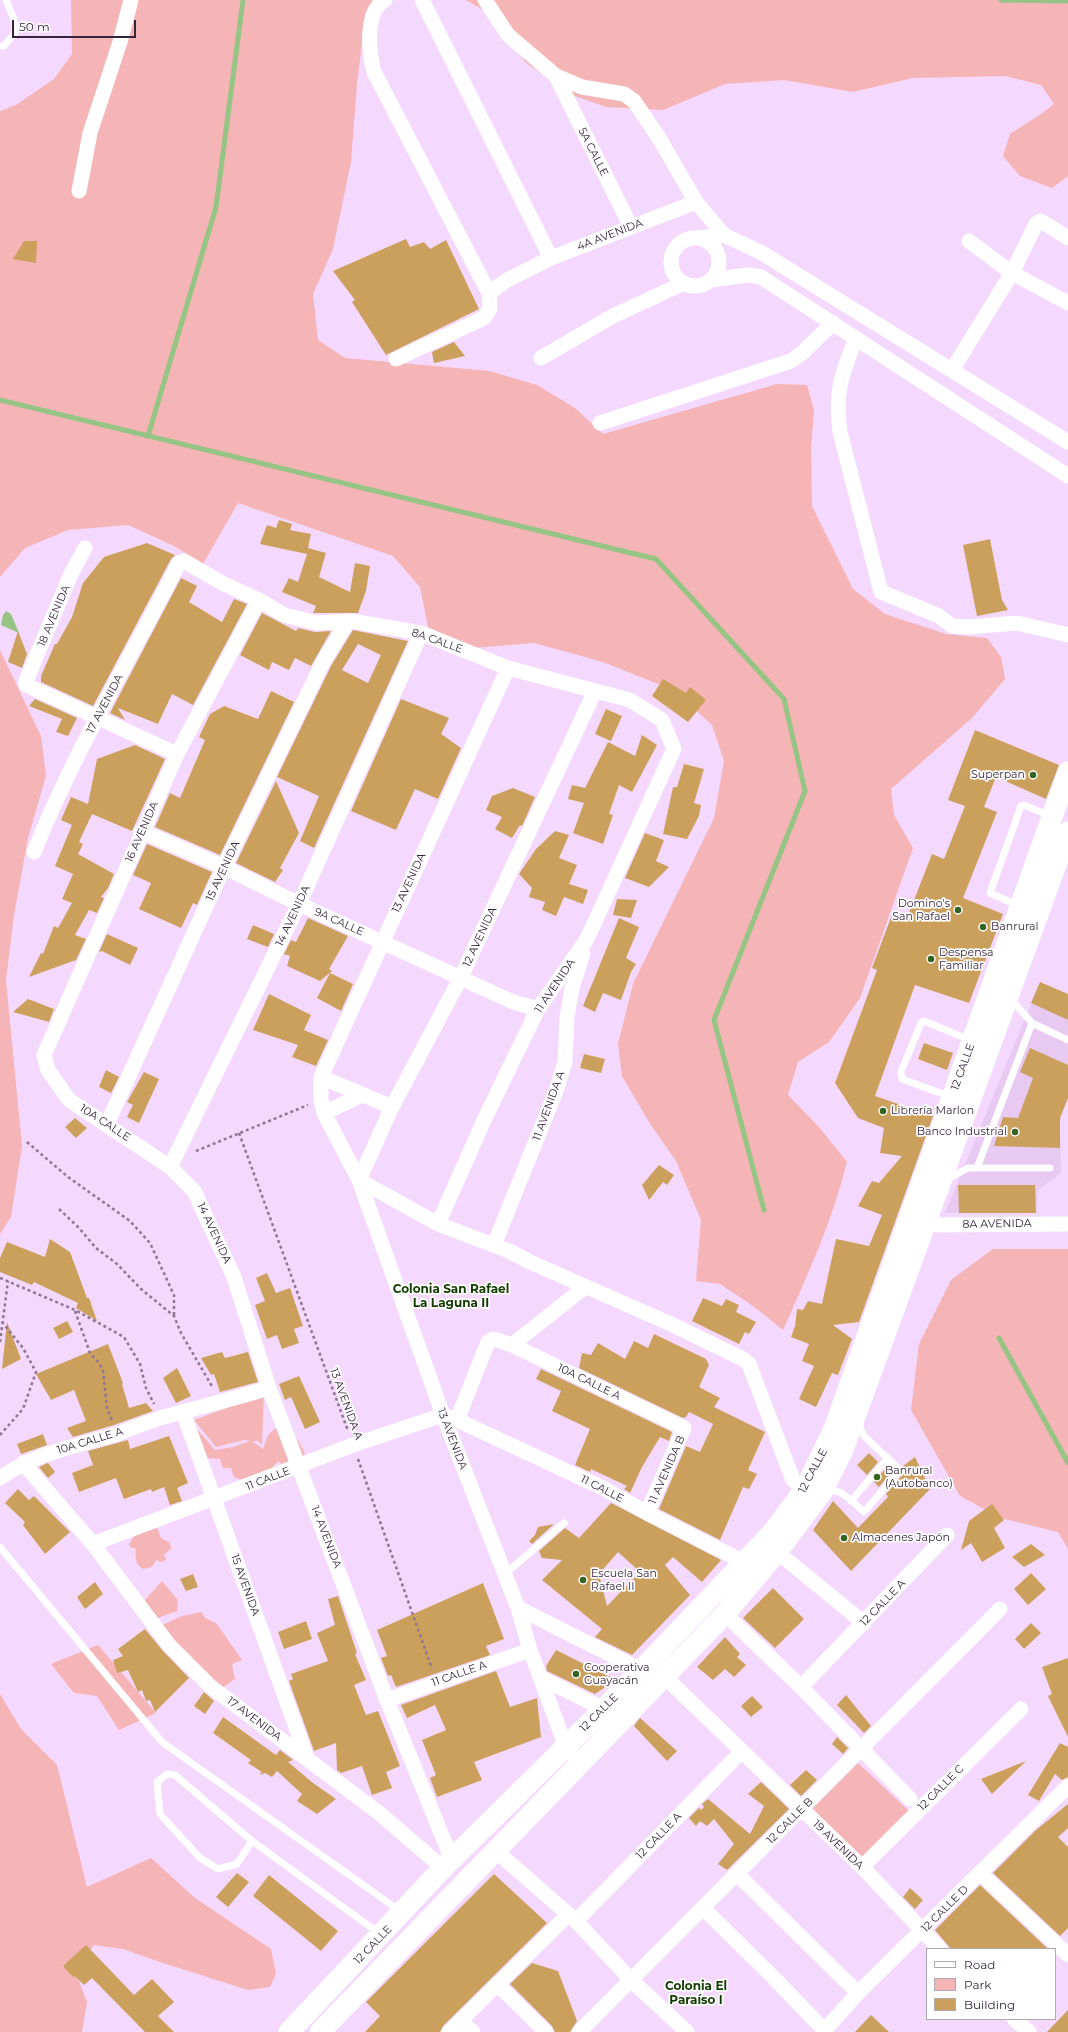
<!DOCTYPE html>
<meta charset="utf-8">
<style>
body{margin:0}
#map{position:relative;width:1068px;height:2032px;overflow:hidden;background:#f5d8fe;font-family:Montserrat,sans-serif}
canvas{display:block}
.legend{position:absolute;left:926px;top:1948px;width:130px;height:72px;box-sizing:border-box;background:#fff;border:1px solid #afa8b1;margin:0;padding:5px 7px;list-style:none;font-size:12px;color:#37253d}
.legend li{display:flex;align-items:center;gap:8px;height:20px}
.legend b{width:20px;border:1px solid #afa8b1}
.scale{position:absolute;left:12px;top:20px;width:124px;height:18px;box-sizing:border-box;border:2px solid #37253d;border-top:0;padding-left:5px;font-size:12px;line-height:14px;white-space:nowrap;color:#37253d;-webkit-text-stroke:3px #fff;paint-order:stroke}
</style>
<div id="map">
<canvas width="1068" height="2032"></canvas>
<ul class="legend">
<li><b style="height:5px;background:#fff"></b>Road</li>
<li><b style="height:11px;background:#f5b4b5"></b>Park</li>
<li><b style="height:11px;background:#cba05c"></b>Building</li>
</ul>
<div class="scale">50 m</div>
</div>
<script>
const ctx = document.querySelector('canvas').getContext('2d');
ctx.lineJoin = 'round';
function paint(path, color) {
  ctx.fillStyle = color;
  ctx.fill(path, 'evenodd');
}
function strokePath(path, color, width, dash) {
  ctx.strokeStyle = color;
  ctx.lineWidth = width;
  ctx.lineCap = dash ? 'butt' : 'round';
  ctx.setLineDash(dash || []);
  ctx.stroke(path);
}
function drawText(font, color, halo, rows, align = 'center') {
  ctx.font = font + ' Montserrat,sans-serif';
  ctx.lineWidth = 3.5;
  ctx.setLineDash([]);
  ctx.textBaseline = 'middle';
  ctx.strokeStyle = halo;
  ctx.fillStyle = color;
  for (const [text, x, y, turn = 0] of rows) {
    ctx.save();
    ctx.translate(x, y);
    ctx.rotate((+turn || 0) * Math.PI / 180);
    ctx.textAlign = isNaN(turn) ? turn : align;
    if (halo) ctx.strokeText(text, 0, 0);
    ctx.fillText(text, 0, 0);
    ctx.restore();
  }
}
const built = new Path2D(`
 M1040 982 1068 994V1098L1060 1118 1061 1173 1038 1190 1036 1213H945Z`);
const green = new Path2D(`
 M71 0H382L366 11 357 84 351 162 333 249 313 294 318 340 345 358 490 371 537 385 575 408 603 434 777 384 807 385 814 410 811 449 812 506 853 589 885 614 946 634 987 638 1001 657 1005 679 972 718 891 789 894 815 913 848 860 998 829 1042 798 1062 788 1095 819 1127 847 1162C832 1222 808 1274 783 1330L753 1306 720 1284 696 1281 701 1220 676 1161 649 1122 622 1076 618 1044 633 984 714 818 724 761 712 725 673 690 603 662 534 643 473 648 428 627 420 587 393 556 238 503 203 564 174 546 128 525 68 530 25 548 0 577V111L16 105 54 79 72 54Z
 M466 0H1068V176L1052 188 1020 176 1003 156 1010 134 1041 114 1054 104 1041 85 1005 76 913 78 853 92 784 80 725 84 663 110 606 107 572 95 525 62 490 14Z
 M0 650 41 736 46 776 28 838 14 915 6 980 22 1146 11 1217 0 1234Z
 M993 1249H1068V1549L1058 1532 1001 1518 960 1496 911 1410 919 1344 951 1280Z
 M264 1394 262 1445 258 1441H252L263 1449 268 1435 276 1428C294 1433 297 1437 305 1453 300 1461 290 1462 282 1464L278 1461 268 1473 242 1480 234 1477 231 1468H223L220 1459 205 1458 191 1422 215 1450 233 1447 250 1441 244 1440 216 1447 194 1420Z
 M155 1522 161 1538 170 1543 171 1549 164 1555 166 1560 161 1562 156 1560 152 1567 143 1569C136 1565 135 1558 136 1549L130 1547 129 1544 135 1535Z
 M162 1581 178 1600 177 1611 155 1619 144 1601Z
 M202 1612 205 1618 216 1623 242 1660 232 1664 235 1679 222 1688 158 1627 182 1616Z
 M98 1645 156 1713 119 1730 97 1696 74 1693 51 1664Z
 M0 1694 21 1729 57 1765 87 1887 151 1858 195 1898 271 1949 276 1974 270 1987 248 1990 160 1962 123 1949 94 1945 75 1971 87 2002 82 2032H0Z
 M858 1763 910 1812 862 1863 810 1811Z`);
const water = new Path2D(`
 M6 611 11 614 19 633 1 625 3 615Z`);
const stream = new Path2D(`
 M1001 0 1068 1
 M0 400 656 559 784 699 805 791 714 1020 764 1210
 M148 436 216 207 243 0
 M999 1338 1068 1463`);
const building = new Path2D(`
 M406 239 410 247 424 242 430 249 446 240 479 309 386 355 352 302 355 300 333 271Z
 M24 241H37L36 263 13 259Z
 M454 342 465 356 434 363 432 352Z
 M279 520 292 524 290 530 311 534 308 548 326 553 319 577 350 592 355 563 370 566 366 591 358 613H313L316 606 282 592 289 578 298 582 307 554 260 544 267 525 276 528Z
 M990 539 1002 600 1008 610 977 616 963 545Z
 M147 543 175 555 171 559 93 706 41 682V676L55 644H57L72 617 83 583 104 557Z
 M181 578 197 586 189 602 222 622 234 599 247 604 193 705 172 694 158 724 118 708 125 720 110 713Z
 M262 613 296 631 298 628 315 632 331 631 311 666 295 658 289 670 272 662 269 670 240 655Z
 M353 630 408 641 314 848 300 841 319 796 277 777 331 666ZM358 644 381 655 368 683 342 670Z
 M18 631 27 654 22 668 8 662Z
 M663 679 686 693 690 687 706 700 688 722 652 696Z
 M271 691 294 702 220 855 155 827 170 793 180 798 205 740 199 737 210 714 224 706 258 719Z
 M35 699 77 718 68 736 56 732 62 719 29 706Z
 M401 699 449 718 441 734 461 748 438 799 415 789 396 830 351 811Z
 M606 709 622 716 611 741 595 734Z
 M975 730 1059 765 1046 799 996 777 984 807 997 812 963 898 1003 914 969 1003 915 985 875 1096 933 1116 859 1322 833 1325 852 1339 838 1375 832 1373 816 1407 799 1399 814 1366 802 1361 809 1344 791 1337 795 1326 797 1309 803 1310 808 1301 822 1304 836 1239 869 1246 882 1215 858 1206 872 1181 879 1183 902 1156 880 1153 884 1128 858 1118 835 1083 877 970 872 968 893 912 907 918 932 854 944 859 965 806 948 800Z
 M642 735 657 745 632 792 619 785 609 814 613 815 603 844 573 833 584 803 568 799 572 785 585 788 608 742 635 756Z
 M135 745 165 759 132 831 92 814 79 842 83 844 78 854 114 874 108 888 101 897 104 898 97 913 89 910 75 935 86 939 76 960 29 977 41 953 43 954 54 926 58 928 72 903 62 899 73 874 55 866 72 825 61 820 71 797 88 804 97 759Z
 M684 764 704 769 694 803 701 805 699 816 687 839 663 834 673 787H677Z
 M276 781 299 833 280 868 283 870 275 882 236 863Z
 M513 788 535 797 522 826 520 825 512 838 495 829 502 817 486 810 492 796Z
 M555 831 569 835 559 858 577 865 569 884 588 890 583 904 564 897 556 916 542 910 545 902 529 897 532 888 519 874 536 849Z
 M645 833 664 840 656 861 669 867 649 887 625 878Z
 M147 844 212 872 197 905 193 903 181 928 139 909 151 883 133 875Z
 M617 899 637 900 631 918 613 915Z
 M308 918 348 936 329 969 332 971 320 981 287 966 290 956 284 954 291 940 296 942Z
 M619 918 639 927 626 958 636 964 631 972 621 1000 603 993 595 1012 583 1006Z
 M253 925 274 934 268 947 247 939Z
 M107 934 138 948 130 965 102 951 99 952Z
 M330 973 353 984 341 1011 317 998Z
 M1040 982 1068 994V1020L1031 1003Z
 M269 994 311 1015 304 1030 328 1040 316 1066 292 1057 298 1045 253 1030Z
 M28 999 54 1009 49 1022 13 1012Z
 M924 1043 953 1053 947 1070 918 1059Z
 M1030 1048 1068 1065V1098L1060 1118V1148L994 1146 1003 1117 1018 1118 1033 1078 1020 1072Z
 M584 1054 605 1059 601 1073 580 1068Z
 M106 1070 119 1077 111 1093 99 1087Z
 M144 1072 159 1079 139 1123 127 1117 133 1105 127 1102Z
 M75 1118 87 1128 76 1138 65 1127Z
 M659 1165 674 1175 667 1185 663 1182 649 1200 642 1185Z
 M958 1185H1035L1036 1213H959Z
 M50 1239 70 1252 87 1298H89L97 1321 76 1308 78 1303 34 1282 32 1285 0 1272V1258L7 1242 45 1257Z
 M267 1273 276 1293 290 1288 303 1326 294 1329 299 1343 282 1349 277 1335 267 1339 255 1305 265 1301 256 1278Z
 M703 1298 722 1306 726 1299 739 1305 736 1312 756 1322 749 1334 745 1332 739 1344 692 1321Z
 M67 1321 73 1332 59 1339 53 1328Z
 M7 1322 21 1359 2 1369Z
 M654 1334 706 1359 709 1365 699 1387 720 1398 714 1407 765 1432 748 1470 757 1474 749 1489 743 1487 720 1540 659 1509 686 1446 700 1452 713 1424 689 1412 686 1417 683 1418 579 1368 582 1353 591 1355 598 1343 625 1359 634 1341 648 1348Z
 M108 1344 123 1383 122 1384 129 1408 146 1403 153 1411 114 1425 73 1437 67 1428 86 1421 74 1390 51 1400 36 1374Z
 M222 1352 225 1358 248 1352 258 1382 220 1392 214 1374 211 1375 201 1358Z
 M177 1368 191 1396 176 1403 163 1378Z
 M541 1369 672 1432 669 1441 660 1437 642 1467 630 1493 624 1489 627 1486 591 1469 590 1472 575 1465 590 1429 552 1411 561 1391 536 1379Z
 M299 1376 320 1422 305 1429 291 1397 285 1400 279 1384Z
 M43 1434 47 1445 21 1454 17 1444Z
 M169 1436 188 1483 177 1488 182 1501 170 1505 164 1487 152 1492 151 1489 124 1499 116 1478 79 1492 72 1473 93 1465 88 1451 128 1440 130 1449Z
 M869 1453 878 1462 867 1475 857 1465Z
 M915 1457 930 1489 851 1571 813 1530 833 1501 858 1528 888 1497 886 1494 904 1473 903 1466Z
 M48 1463 55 1472 48 1478 39 1467Z
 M885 1469 890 1474 879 1487 874 1482Z
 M18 1489 29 1500 34 1496 70 1532 45 1554 23 1525 25 1522 5 1503Z
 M611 1503 721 1560 702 1582 673 1557 665 1565 690 1595 632 1655 595 1637 602 1629 542 1580 562 1560 542 1558 539 1551 565 1528 579 1538ZM618 1552 640 1572 607 1606 599 1574Z
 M992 1504 1004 1520 994 1528 1005 1548 982 1562 971 1543 961 1550 969 1521Z
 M554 1524 532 1544 529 1541 535 1535 538 1527Z
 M1031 1544 1045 1555 1024 1567 1012 1557Z
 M1031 1573 1046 1589 1028 1605 1014 1589Z
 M193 1574 198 1587 186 1591 180 1579Z
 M95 1582 103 1594 85 1609 77 1597Z
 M483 1583 504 1639 486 1646 490 1655 396 1687 391 1675 388 1676 381 1658 387 1656 377 1630Z
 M773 1588 804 1619 775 1648 743 1618Z
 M338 1596 357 1653 355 1654 366 1680 354 1685 366 1715 378 1711 400 1766 386 1772 392 1788 372 1795 362 1766 341 1773 337 1770 336 1743 314 1751 289 1681 293 1679 291 1674 328 1661 317 1633 335 1625 328 1599Z
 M306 1621 312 1639 284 1649 278 1632Z
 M1031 1623 1041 1633 1024 1649 1015 1639Z
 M145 1629 163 1651 189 1678 155 1712 150 1700 146 1701 142 1690 138 1692 128 1670 117 1673 113 1660 123 1656 118 1649Z
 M725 1637 740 1654 737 1657 746 1665 734 1677 725 1669 713 1680 697 1667Z
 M556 1650 610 1677 604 1688 595 1694 547 1671 546 1666Z
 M1068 1658V1737L1048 1696 1052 1694 1042 1667Z
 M496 1671 510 1707 537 1698 541 1737 474 1762 482 1780 437 1797 430 1778 436 1775 422 1740 446 1730 435 1705 407 1718 401 1705Z
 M204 1692 214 1701 205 1714 194 1706Z
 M846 1695 871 1726 864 1733 837 1705Z
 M752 1696 763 1707 751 1717 741 1706Z
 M223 1717 276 1755 280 1750 293 1760 288 1762 313 1783 336 1799 317 1814 297 1801 302 1794 277 1771 272 1777 265 1773 259 1775 262 1772 248 1763 251 1760 213 1733Z
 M640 1718 677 1751 667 1761 634 1726Z
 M837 1737 848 1748 843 1754 832 1744Z
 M1060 1743 1068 1747V1777L1062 1780 1055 1774 1039 1801 1028 1795Z
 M1026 1761 992 1794 981 1779Z
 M806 1770 817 1780 801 1796 790 1785Z
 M761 1782 789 1809 727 1870 718 1864 734 1844 714 1819 707 1826 700 1821 696 1826 689 1818 699 1808 701 1810 704 1807 702 1804 708 1799 750 1834 764 1806 748 1794Z
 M1068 1804V1828L1058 1837 1068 1847V1928L1060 1936 993 1873 1036 1830Z
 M237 1873 249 1882 228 1907 216 1897Z
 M494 1874 547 1923 443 2026 440 2032H365L380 2016 366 2002Z
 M269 1875 338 1931 321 1951 253 1896Z
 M980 1885 1047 1948 951 1949 935 1930Z
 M910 1888 923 1900 915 1909 903 1897Z
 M86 1945 134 1995 152 1979 174 2002 158 2016 174 2032H145L92 1978 84 1985 75 1976 73 1977 63 1966Z
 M532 1963 558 1971 577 2021 570 2032H555L552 2026 510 1984Z
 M1068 2010V2032H1047Z
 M871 2015 889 2032H855Z`);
const path = new Path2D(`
 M239 1133 348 1431
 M27 1142 68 1177 130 1221 150 1243 174 1295V1315
 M196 1151 308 1105
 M59 1209 79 1228 96 1248 117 1264 141 1289 174 1316 181 1333 213 1388
 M0 1278 75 1310 124 1337 140 1364 146 1388 154 1404
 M75 1311 90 1353 99 1363 103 1371 107 1408 112 1420
 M0 1342 8 1281
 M0 1435 23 1409 36 1372 23 1348 2 1322
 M358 1459 432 1669`);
const service = new Path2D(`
 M0 46H4L15 33 14 19 6 0
 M1019 906 990 893 1021 806 1024 805 1050 816
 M1011 999 1032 1023 1068 1040
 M951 1097 902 1079 901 1072 921 1023 924 1021 970 1040
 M977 1168 1032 1023
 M946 1180 968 1168H1050
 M827 1491C842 1488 853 1503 864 1512L900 1470 864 1436 861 1430 859 1421
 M851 1501 888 1458
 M0 1547 162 1742 400 1911
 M505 1574 564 1523
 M252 1841 237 1864 218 1869 200 1858 160 1814 157 1782 167 1774 175 1775 252 1841 380 1934`);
const minor = new Path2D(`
 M385 0C364 12 369 52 374 72L489 293 490 309 484 318 396 359
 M422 0 551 258
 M485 0 508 35 556 76 582 87 624 94 634 101 659 138 696 202
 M556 76 631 227
 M79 191 90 133 120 42 131 0
 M697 238 724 235 762 253 1068 442
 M671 262a24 24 0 1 1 48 0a24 24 0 1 1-48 0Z
 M969 241 1012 273 1068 303
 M710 280 748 275 761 277 1068 476
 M489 293 507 280 551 258 696 202 724 235
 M856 338C841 376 835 390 840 432L881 592 939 616 952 626 969 627 1017 623 1068 635
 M541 358 611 317 684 283
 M952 370 1012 273 1036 224 1041 221 1068 238
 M600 423 791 361 802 353 833 323
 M85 548 71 574 26 681V685L177 754
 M259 600 177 754 44 1055 48 1070 69 1100 170 1167 194 1191 234 1277 269 1388 387 1700 452 1860
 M508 668 321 1077V1100L324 1113 359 1180 443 1415 518 1608 530 1650 566 1747 572 1754
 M595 691 461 977 392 1107 359 1180 438 1224 509 1251 530 1262 673 1325 743 1359 749 1364 793 1480 805 1489
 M141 831 224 867 299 904 513 1002 538 1009
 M34 852C74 752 130 659 179 563L184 561 222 583 259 600 284 615 317 623 351 621 421 633 508 668 630 700 662 720 674 749 587 939 538 1009 485 1118 438 1224
 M321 1077 392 1107
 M324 1113 362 1095
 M107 1124 224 867 323 662 348 621
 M170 1167 299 904 421 633
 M925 1225 1068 1224
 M494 1245 556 1091 565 1062 567 1017 572 988 583 953
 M512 1345 585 1287
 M183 1412 307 1758
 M457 1420 603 1488 647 1513 744 1562
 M23 1463 93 1544 169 1645 211 1687 379 1813 443 1868
 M0 1478C35 1453 76 1446 117 1434 131 1429 145 1423 160 1418 196 1408 233 1399 269 1388
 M93 1544 353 1445 443 1415 457 1420 488 1342 494 1339 512 1345 684 1428 647 1513
 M777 1552 864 1623
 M518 1608 641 1670
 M725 1614 801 1687 910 1799
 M664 1676 862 1867 940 1949
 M541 1678 604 1709
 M801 1687 947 1535
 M387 1700 530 1650
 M496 1851 576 1921 631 1980 687 2032
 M862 1867 1021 1709
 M980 1873 1068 1955
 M737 1874 858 1993
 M703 1908 774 1978 826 2032
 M576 1921 742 1751
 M497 1984 546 2032
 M1014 2019 1029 2032
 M460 2021 473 2032
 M449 2032 568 1915
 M579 2032 1000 1609
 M823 2032 858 1993 1068 1786`);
const secondary = new Path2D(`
 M289 2032 443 1868 604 1709 772 1533 805 1489 834 1429 1068 772
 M320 2032 725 1614 777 1552 822 1492 843 1450 1068 832`);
const markers = [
 [1033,775,4,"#356322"],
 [958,910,4,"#356322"],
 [983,927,4,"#356322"],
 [931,959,4,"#356322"],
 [883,1111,4,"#356322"],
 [1015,1132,4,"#356322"],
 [877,1477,4,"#356322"],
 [844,1538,4,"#356322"],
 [583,1580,4,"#356322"],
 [576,1674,4,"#356322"]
];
const streetNames = [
 ["5A CALLE",593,152,63],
 ["4A AVENIDA",610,235,-21],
 ["18 AVENIDA",54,616,-67],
 ["8A CALLE",437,641,19],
 ["17 AVENIDA",105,704,-62],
 ["16 AVENIDA",142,832,-66],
 ["15 AVENIDA",223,871,-65],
 ["13 AVENIDA",409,883,-65],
 ["14 AVENIDA",293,916,-65],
 ["9A CALLE",339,922,24],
 ["12 AVENIDA",480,937,-65],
 ["11 AVENIDA",555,986,-56],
 ["12 CALLE",963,1067,-70],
 ["11 AVENIDA A",549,1106,-70],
 ["10A CALLE",105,1123,33],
 ["8A AVENIDA",997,1224,-1],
 ["14 AVENIDA",214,1233,65],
 ["10A CALLE A",589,1382,26],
 ["13 AVENIDA A",346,1404,70],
 ["13 AVENIDA",452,1439,69],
 ["10A CALLE A",90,1441,-17],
 ["11 AVENIDA B",667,1470,-66],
 ["12 CALLE",813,1471,-62],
 ["11 CALLE",268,1479,-21],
 ["11 CALLE",602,1489,27],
 ["14 AVENIDA",326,1537,69],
 ["15 AVENIDA",245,1585,70],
 ["12 CALLE A",883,1603,-46],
 ["11 CALLE A",459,1674,-19],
 ["12 CALLE",599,1713,-45],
 ["17 AVENIDA",254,1719,37],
 ["12 CALLE C",941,1788,-45],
 ["12 CALLE B",790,1821,-45],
 ["12 CALLE A",659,1836,-46],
 ["19 AVENIDA",838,1845,44],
 ["12 CALLE D",945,1909,-45],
 ["12 CALLE",373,1945,-46]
];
const poiNames = [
 ["Superpan",1025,775,"right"],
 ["Domino's",950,904,"right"],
 ["San Rafael",950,917,"right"],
 ["Banrural",991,927],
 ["Despensa",939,953],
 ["Familiar",939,966],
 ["Librería Marlon",891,1111],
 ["Banco Industrial",1007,1132,"right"],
 ["Banrural",885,1471],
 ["(Autobanco)",885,1484],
 ["Almacenes Japón",852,1538],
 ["Escuela San",591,1574],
 ["Rafael II",591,1587],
 ["Cooperativa",584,1668],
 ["Guayacán",584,1681]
];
const neighbourhoodNames = [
 ["Colonia San Rafael",451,1289],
 ["La Laguna II",451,1303],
 ["Colonia El",696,1986],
 ["Paraíso I",696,2000]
];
paint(built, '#e8c9f2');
paint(green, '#f5b4b5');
paint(water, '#95c484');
strokePath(stream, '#95c484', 5);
paint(building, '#cba05c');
strokePath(path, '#8d7694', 2.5, [3, 3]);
strokePath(service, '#fff', 7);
strokePath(minor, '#fff', 15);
strokePath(secondary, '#fff', 21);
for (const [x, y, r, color] of markers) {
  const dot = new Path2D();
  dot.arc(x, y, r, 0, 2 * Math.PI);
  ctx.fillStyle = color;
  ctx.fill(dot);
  strokePath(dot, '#fff', 1.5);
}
drawText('11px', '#37253d', '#fff', streetNames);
drawText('11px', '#37253d', '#fff', poiNames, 'left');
drawText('bold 12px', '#133c00', '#fff', neighbourhoodNames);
</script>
